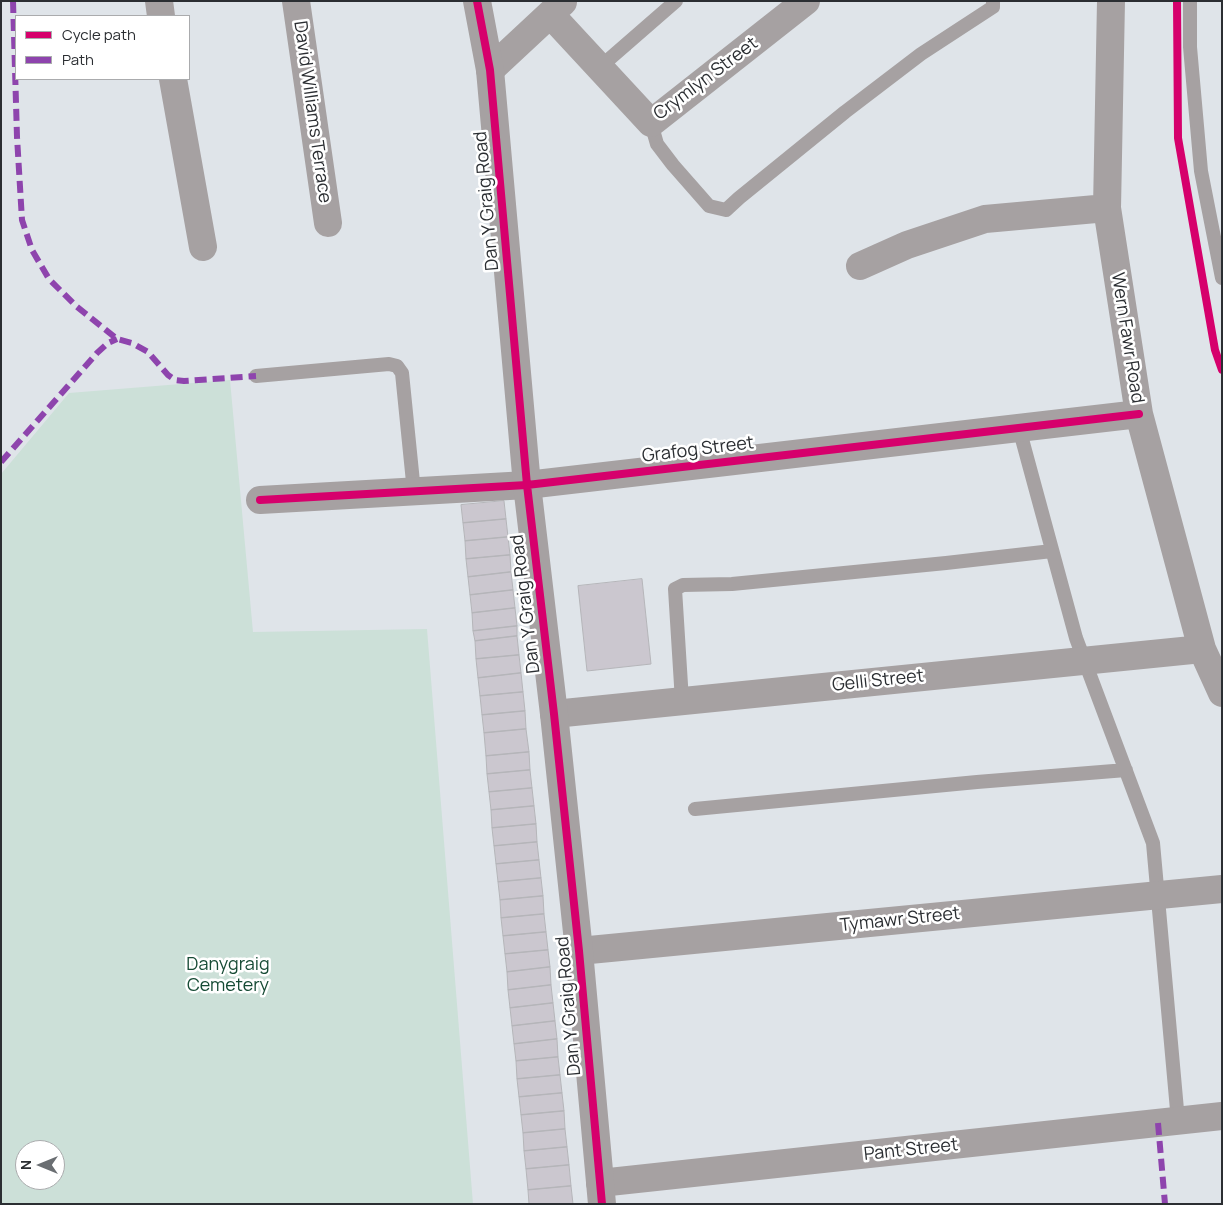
<!DOCTYPE html>
<style>
body{margin:0}
#map{position:relative;width:1223px;height:1205px;overflow:hidden;background:#dfe4e9;font-family:Manrope,sans-serif}
canvas{display:block}
.frame{position:absolute;inset:0;border:2px solid #2b2e32;pointer-events:none}
.legend{position:absolute;left:15px;top:15px;width:175px;height:65px;box-sizing:border-box;background:#fff;border:1px solid #aaabad;margin:0;padding:6px 9px;list-style:none;font-size:15px;color:#2b2e32}
.legend li{display:flex;align-items:center;gap:10px;height:25px}
.legend b{width:25px;border:1px solid #aaabad}
.north{position:absolute;left:15px;top:1140px;width:50px;height:50px;box-sizing:border-box;background:#fff;border:1px solid #aaabad;border-radius:50%;rotate:270deg;font-size:14px;font-weight:700;line-height:20px;text-align:center;color:#2b2e32}
.north::after{content:'';display:block;margin:auto;width:18px;height:22px;background:#6a6e72;clip-path:polygon(50% 0,100% 100%,50% 72%,0 100%)}
</style>
<div id="map">
<canvas width="1223" height="1205"></canvas>
<div class="frame"></div>
<ul class="legend">
<li><b style="height:6px;background:#d6006c"></b>Cycle path</li>
<li><b style="height:6px;background:#8e44ad"></b>Path</li>
</ul>
<div class="north">N</div>
</div>
<script>
const ctx = document.querySelector('canvas').getContext('2d');
ctx.lineJoin = 'round';
function paint(path, color) {
  ctx.fillStyle = color;
  ctx.fill(path, 'evenodd');
}
function strokePath(path, color, width, dash) {
  ctx.strokeStyle = color;
  ctx.lineWidth = width;
  ctx.lineCap = dash ? 'butt' : 'round';
  ctx.setLineDash(dash || []);
  ctx.stroke(path);
}
function drawText(font, color, halo, rows, align = 'center') {
  ctx.font = font + ' Manrope,sans-serif';
  ctx.lineWidth = 5;
  ctx.setLineDash([]);
  ctx.textBaseline = 'middle';
  ctx.strokeStyle = halo;
  ctx.fillStyle = color;
  for (const [text, x, y, turn = 0] of rows) {
    ctx.save();
    ctx.translate(x, y);
    ctx.rotate((+turn || 0) * Math.PI / 180);
    ctx.textAlign = isNaN(turn) ? turn : align;
    if (halo) ctx.strokeText(text, 0, 0);
    ctx.fillText(text, 0, 0);
    ctx.restore();
  }
}
const green = new Path2D(`
 M230 380 253 632 427 629 473 1204H1V474L69 393ZM25 1150H55V1180H25Z`);
const building = new Path2D(`
 M504 501 506 519 463 523 461 505Z
 M506 519 508 537 465 541 463 523Z
 M508 537 510 555 466 559 465 541Z
 M510 555 511 572 468 577 466 559Z
 M511 572 513 590 470 595 468 577Z
 M642 579 651 664 587 671 578 586Z
 M513 590 515 608 472 613 470 595Z
 M515 608 517 626 473 631 472 613Z
 M517 626V636L475 641 473 631Z
 M517 636 519 655 476 659 475 641Z
 M519 655 521 673 478 678 476 659Z
 M521 673 523 692 480 696 478 678Z
 M523 692 525 711 482 715 480 696Z
 M525 711 526 729 484 733 482 715Z
 M526 729 529 752 486 756 484 733Z
 M529 752 530 770 487 774 486 756Z
 M530 770 532 788 489 792 487 774Z
 M532 788 534 806 491 810 489 792Z
 M534 806 536 824 492 828 491 810Z
 M536 824 537 842 494 846 492 828Z
 M537 842 539 860 496 864 494 846Z
 M539 860 541 878 498 882 496 864Z
 M541 878 543 896 500 900 498 882Z
 M543 896 544 914 501 918 500 900Z
 M544 914 546 932 503 936 501 918Z
 M546 932 548 950 505 954 503 936Z
 M548 950 550 967 507 972 505 954Z
 M550 967 551 985 508 990 507 972Z
 M551 985 553 1003 510 1008 508 990Z
 M553 1003 555 1021 512 1026 510 1008Z
 M555 1021 557 1039 514 1044 512 1026Z
 M557 1039 558 1057 516 1061 514 1044Z
 M558 1057 560 1075 517 1079 516 1061Z
 M560 1075 562 1093 519 1097 517 1079Z
 M562 1093 564 1111 521 1115 519 1097Z
 M564 1111 565 1129 523 1133 521 1115Z
 M565 1129 567 1147 524 1151 523 1133Z
 M567 1147 569 1165 526 1169 524 1151Z
 M569 1165 571 1186 528 1190 526 1169Z
 M571 1186 573 1204H529L528 1190Z`);
const service = new Path2D(`
 M1190 1V47L1201 171 1222 278
 M599 68 676 1
 M651 123 657 144 673 165 709 206 726 210 739 198 845 112 921 54 993 7V1
 M256 376 389 364 397 366 402 373 414 492
 M1019 428 1076 638 1153 843 1178 1121
 M682 701 675 589 683 585 732 584 946 563 1052 551
 M695 809 977 782 1126 770`);
const minor = new Path2D(`
 M159 1 161 16
 M296 1 328 223
 M1111 1 1107 208 1139 414 1202 649 1222 693
 M550 14 651 123 806 1
 M490 70 563 2
 M173 79 203 247
 M860 266 907 245 985 219 1107 208
 M260 500 527 485 1139 414
 M554 714 1202 649
 M579 951 1222 889
 M600 1183 1222 1116`);
const tertiary = new Path2D(`
 M477 1 490 70 527 485 554 714 579 951 602 1204`);
const quiet = new Path2D(`
 M13 1 17 137 22 220 32 250 49 279 76 306 117 339 132 343 148 352 168 375 175 380 184 381 256 376
 M1 462 97 353 108 343 117 339
 M1158 1123 1165 1204`);
const cycleway = new Path2D(`
 M477 1 490 70 527 485 554 714 579 951 602 1204
 M1177 1 1178 138 1215 350 1222 370
 M260 500 527 485 1139 414`);
const streetNames = [
 ["Crymlyn Street",706,79,-37],
 ["David Williams Terrace",312,112,82],
 ["Dan Y Graig Road",487,201,-95],
 ["Wern Fawr Road",1127,338,81],
 ["Grafog Street",698,450,-7],
 ["Dan Y Graig Road",526,604,-97],
 ["Gelli Street",878,681,-6],
 ["Tymawr Street",900,920,-6],
 ["Dan Y Graig Road",569,1006,-95],
 ["Pant Street",911,1150,-6]
];
const parkNames = [
 ["Danygraig",228,965],
 ["Cemetery",228,986]
];
paint(green, '#cce0d8');
paint(building, '#cbc7cf');
strokePath(building, '#b5b5b9', 1);
strokePath(service, '#a6a1a2', 14);
strokePath(minor, '#a6a1a2', 28);
strokePath(tertiary, '#a6a1a2', 28);
strokePath(quiet, '#8e44ad', 6, [12, 6]);
strokePath(cycleway, '#d6006c', 8);
drawText('18px', '#2b2e32', '#fff', streetNames);
drawText('18px', '#164b35', '#fff', parkNames);
</script>
